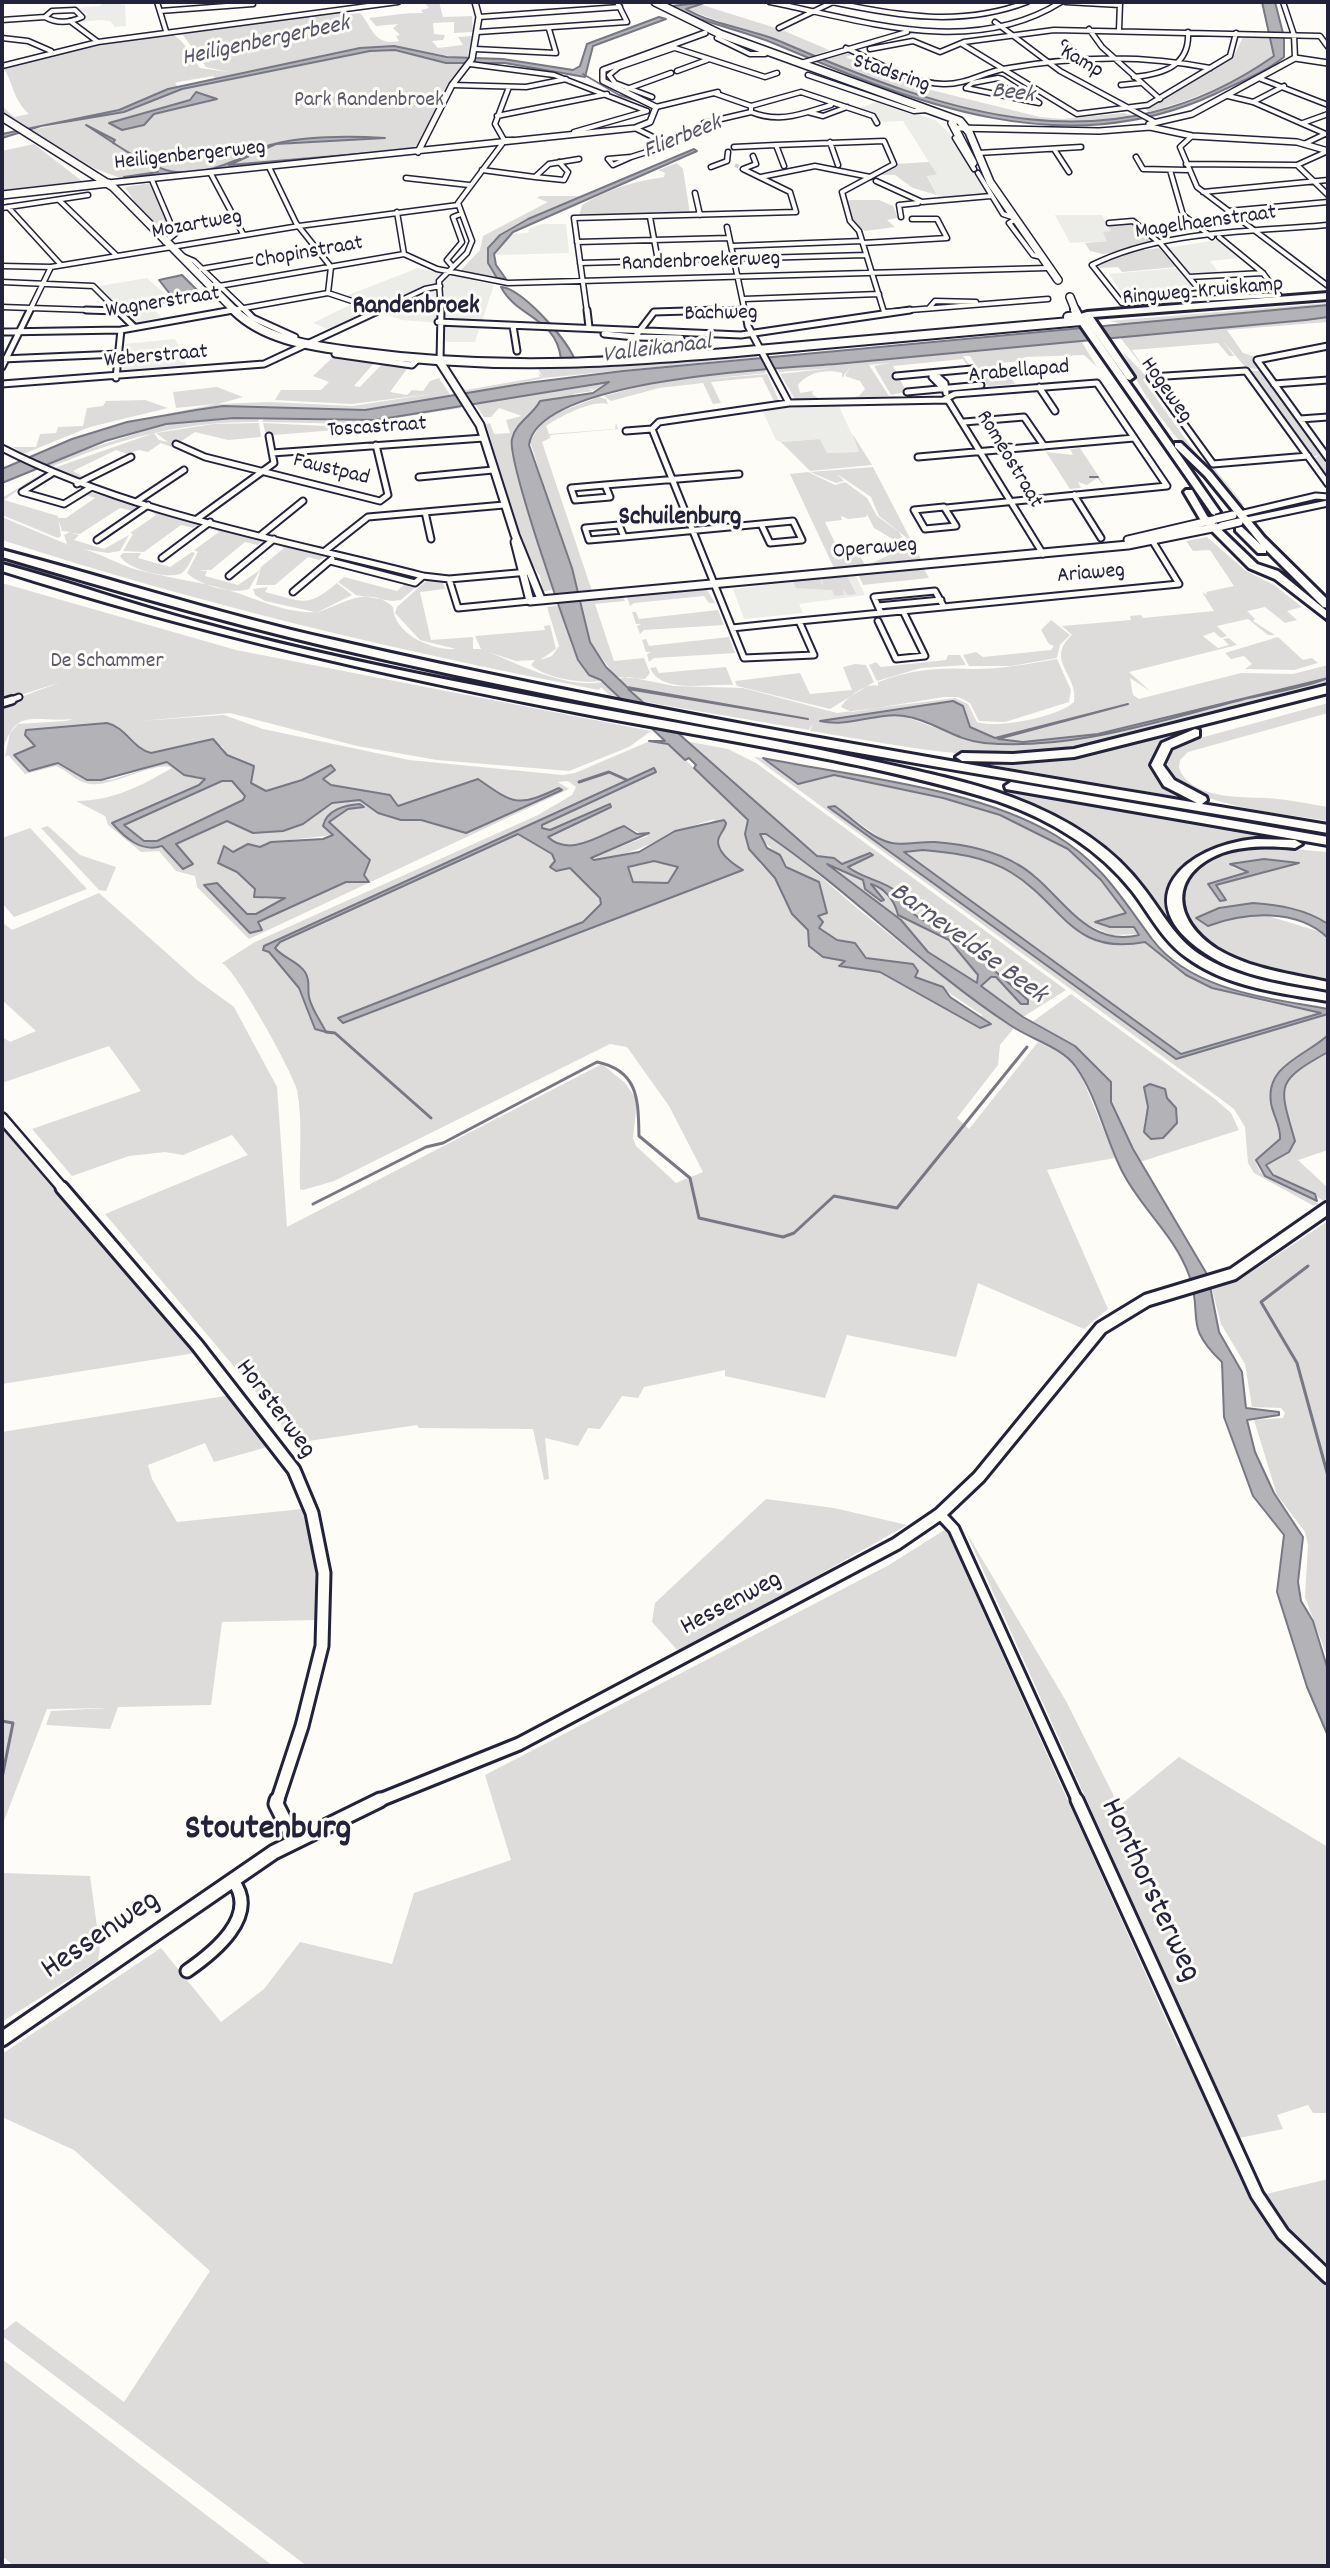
<!DOCTYPE html>
<meta charset="utf-8">
<style>
body{margin:0}
#map{position:relative;width:1330px;height:2568px;overflow:hidden;background:#fdfcf7;font-family:Dekko,sans-serif}
canvas{display:block}
.frame{position:absolute;inset:0;border:4px solid #22223b;pointer-events:none}
</style>
<div id="map">
<canvas width="1330" height="2568"></canvas>
<div class="frame"></div>
</div>
<script>
const ctx = document.querySelector('canvas').getContext('2d');
ctx.lineJoin = 'round';
function paint(path, color) {
  ctx.fillStyle = color;
  ctx.fill(path, 'evenodd');
}
function strokePath(path, color, width, dash) {
  ctx.strokeStyle = color;
  ctx.lineWidth = width;
  ctx.lineCap = dash ? 'butt' : 'round';
  ctx.setLineDash(dash || []);
  ctx.stroke(path);
}
function drawText(font, color, halo, rows, align = 'center') {
  ctx.font = font + ' Dekko,sans-serif';
  ctx.lineWidth = 6;
  ctx.setLineDash([]);
  ctx.textBaseline = 'middle';
  ctx.strokeStyle = halo;
  ctx.fillStyle = color;
  for (const [text, x, y, turn = 0] of rows) {
    ctx.save();
    ctx.translate(x, y);
    ctx.rotate((+turn || 0) * Math.PI / 180);
    ctx.textAlign = isNaN(turn) ? turn : align;
    if (halo) ctx.strokeText(text, 0, 0);
    ctx.fillText(text, 0, 0);
    ctx.restore();
  }
}
const built = new Path2D(`
 M104 2 125 5 126 26 115 27 110 21 101 20 78 22 88 14 77 8 100 6Z
 M879 101 935 120 950 134 988 194 939 198 927 175 936 173 903 121 878 122 874 115 857 109Z
 M1055 215H1102L1112 232 1108 241 1070 243Z
 M542 224H566L569 253 496 255 498 248 513 234 528 233 529 229Z
 M1217 240 1239 258 1210 261 1219 273 1191 276 1167 248Z
 M418 268 494 285 475 342H447L439 334 441 323 402 320 375 311 332 331 313 323 358 301 346 296Z
 M1177 268 1201 296 1126 299 1109 274Z
 M147 278 165 294 148 303 161 317 136 323 99 286Z
 M175 339 188 368 123 372 125 344Z
 M838 404 860 452 827 453 820 439 781 442 776 440 762 410Z
 M855 574 865 595 799 604 803 613 744 619 733 589Z`);
const green = new Path2D(`
 M424 2H439L443 17 472 16 473 32 454 33V22L433 23 434 34 445 35 443 40 432 41 438 48 463 45 458 37 472 36 467 59 399 47 360 48 217 80 213 76 178 82 175 83 178 87 119 110 28 128 2 115V106L14 117 29 114C13 100 13 82 3 67 32 60 150 25 173 35 184 40 193 58 200 68L229 72 206 67 180 31 338 11 341 15 360 13C373 28 374 46 399 41L396 36 400 35 393 28 398 24 376 26 369 18C389 16 399 13 423 13L421 10 429 8Z
 M699 4 782 30 829 50 813 56 686 9Z
 M1244 35 1272 36 1274 57C1236 82 1192 101 1148 112L1145 108 1233 58Z
 M378 49C408 50 436 64 466 62L451 79 420 147 120 178 91 167 31 130 135 109 180 89Z
 M850 51 854 54 846 57 871 69 893 72 888 75 925 86 923 88 1040 117 1062 119 1124 113 1133 116C1027 137 922 102 824 60Z
 M34 144 82 181 2 190V151Z
 M929 162 937 174 927 176 937 195 913 188 895 175H877L896 164Z
 M677 163 683 169 690 214 579 216 582 205C608 189 635 181 664 177L665 173 658 170Z
 M152 183 173 235 170 237 138 207 125 187Z
 M540 196H581C560 205 494 228 488 249 485 260 491 269 497 278L460 271 480 250 483 236 548 202 537 198Z
 M846 200H879L893 206 898 218 887 220 895 227 865 231 854 223Z
 M1132 222 1158 244 1103 254 1090 251 1085 243 1107 241 1103 232 1111 231 1107 224Z
 M1159 248 1176 267 1122 272 1118 267 1100 268 1098 264 1120 253Z
 M1328 303V305L1124 324 1109 321Z
 M1328 317V322L1227 330 1243 353 1256 357 1253 359 1260 369 1246 368 1223 341 1234 356H1229L1218 343 1132 350 1147 372 1119 336Z
 M1057 326 1058 329 770 354 778 351Z
 M1080 339 1097 367 1084 355 1024 357 1029 360 1002 363 1015 384 988 386 970 356H963L986 387 950 393 948 390 981 386 963 359 893 366 907 393 944 394 903 395 904 392 891 395 874 366 890 363 869 365 889 396 848 398 859 396 865 389 860 381 845 376 851 366 842 378V373C827 369 808 372 798 385L800 393 813 391 812 394 818 398H834L795 399 780 374 833 368 779 372 777 366 836 364Z
 M1123 352 1146 376 1143 380 1205 466 1214 468 1244 505 1237 507C1196 460 1146 409 1123 352Z
 M749 354 758 357 544 378 467 394 456 382 466 390 540 377 538 372 543 377 538 369 621 366Z
 M334 356 374 363 354 386 360 387 383 363 409 366 390 392 407 395 412 390 423 391 430 381 439 378 451 396 355 411 223 406 166 414 216 404 176 408 173 392 217 387 243 397 218 404 269 402 352 406 431 394 352 404 275 400 281 390H321L329 382 313 376Z
 M763 367 766 373 698 380 767 374 779 401 736 407 774 401 762 377 711 382 721 403 713 404 703 383 659 388 611 401 604 396 661 381Z
 M1250 371H1262L1322 454 1328 463V481L1312 459 1320 455 1311 457Z
 M609 382 594 390 587 388 593 391 573 394 576 398 548 408 540 405 563 396 538 403C536 413 530 414 523 421 504 440 515 467 522 484L538 544 555 589 543 592 540 576 526 555 486 424 490 423 494 434 510 433 506 420 522 416 499 408 491 417H484L473 401Z
 M599 397 606 399 608 404C592 400 561 416 546 426L549 434 615 429 616 423 618 429 550 435V438L542 442 592 591 577 592 530 441 546 417Z
 M145 400 168 408 90 427 23 454 13 447H36L40 434 56 433 58 427 83 426 87 408 103 406 106 401Z
 M457 404 461 408 358 424 262 422 264 418 360 421Z
 M260 417 258 422C184 421 117 439 49 468L42 464 166 424Z
 M259 423 261 437 228 440 195 432 177 444 200 458 161 443 148 452 139 450 127 454 116 450 73 471 82 476 76 479 51 469 154 433 159 440 168 442 156 433 213 424Z
 M263 423 325 426 383 423 384 426 274 435 265 432Z
 M852 433 872 465 810 471 781 442 820 439 827 453 859 452Z
 M1080 448 1105 486 1097 478 1087 485 1078 482 1081 488 1070 489 1046 452 1073 455 1070 449Z
 M873 467 912 542 879 516 871 497 837 474 844 481 836 483 810 472Z
 M808 472 835 485 845 482 867 498 877 516 899 532 905 542 913 545 921 559 870 564 906 547 874 528 867 514 866 517 848 519 841 516 842 520 825 522 841 555 859 554 865 565 834 568 790 474Z
 M41 474 4 500 58 516 61 536 58 538 2 515V498Z
 M90 492 138 506 132 511 120 508 80 534 71 533 79 535 74 540 104 549 129 535 120 551 108 553 82 549C103 554 115 563 134 569 166 578 199 581 231 591 257 599 288 614 315 612L265 601 255 595 253 589 268 587 265 592C302 601 307 609 337 583L352 595 316 613C342 605 367 584 393 607 394 634 432 651 456 649L420 640 395 613 397 607 427 580 443 583 445 589 420 592 431 640 473 637V649H481L475 636 545 630 544 626 550 625 556 649 540 660 552 656 559 646 547 607 560 605C568 631 573 671 601 681 583 684 545 678 531 665L535 660 516 661 488 652C519 664 565 689 602 682L617 696 609 695 601 687 599 690C397 651 199 604 2 540V517L76 548 67 544 64 535 70 532 62 531 58 518H66L95 498 86 495Z
 M147 509 200 523 193 528 181 525 144 552 123 551 133 534 130 533 156 515Z
 M209 526 264 540 258 545 245 542 211 570H197L207 571 205 576 238 585 260 570 249 589C233 595 199 585 187 573L198 552 194 550 219 532Z
 M1207 537 1246 571 1274 585 1302 607 1287 611 1297 620 1285 623 1265 607 1247 611 1255 619 1253 621 1275 635H1268L1248 619 1217 626 1227 636 1221 638 1214 632 1203 636 1218 648 1229 645 1223 639 1229 638 1237 645 1129 672 1150 691 1130 678 1133 695 1139 699 1241 673 1293 674 1328 665V686L1266 702 1262 699 1264 702C1181 723 1097 751 1012 755 945 757 876 741 810 731L813 723 809 730 645 702 685 737 679 736 628 690 631 688 617 679 629 677 674 686 743 688 837 713 955 698 968 704 977 722C997 729 1058 717 1074 702 1079 675 1044 660 1072 635L1062 626 1131 620 1130 616 1141 615 1143 618 1214 611 1202 592 1207 595 1206 592 1234 586 1210 550 1193 551 1186 541ZM954 701 963 706 970 727 991 738 1002 737 998 739 1040 742 972 741 903 716 882 715 841 724 820 721Z
 M273 543 327 556 319 560 308 557 275 585H256L261 567 284 548Z
 M192 552 195 553C191 560 187 571 180 574 165 579 127 569 120 556L123 553H141L138 558 170 567Z
 M924 569 929 578 863 585 858 574Z
 M847 576 856 594 847 595 843 589 844 595 835 596 832 590 796 588 793 581 820 579 823 586 822 578Z
 M344 577 397 591 405 584 416 587 401 600 392 601 356 595 338 582Z
 M2 583 236 650 651 731 629 747 569 771 437 760 357 746 230 713 141 721 224 715 263 729 409 760 563 775 575 773 650 741 669 744 748 820 760 864 775 878 792 914 808 930 809 946 822 957 845 961 841 966 880 972 979 1025 982 1015 936 984 914 977 917 971C910 968 901 962 893 961 870 957 870 965 855 943L837 940 819 928 818 916 824 899 807 876C788 877 788 862 776 852 769 846 764 843 759 834H766C799 856 826 882 857 908 908 949 959 992 1014 1028L1000 1045 998 1065 957 1118 969 1129 1038 1042 1063 1054 1079 1070 1115 1158 1047 1170 1108 1309 1084 1329 978 1283 956 1357 847 1335 825 1398 725 1376V1370L644 1387 638 1398 622 1396 600 1429 588 1428 578 1446 545 1438 549 1479 544 1480 533 1429 419 1428 417 1425 295 1443 270 1409 105 1214 248 1155 232 1135 183 1155 165 1152 129 1156 72 1176 32 1129 141 1091 109 1046 2 1083V1037L10 1042 36 1031 2 1000V922L12 930 99 893 197 980 234 1007 277 1087 287 1227 602 1064 625 1083 637 1100 633 1138 636 1146 676 1183 703 1172 669 1106 627 1047 610 1044 334 1181 303 1190 300 1189C299 1157 303 1120 297 1090 292 1071 236 970 222 963L255 942 538 815 572 795 576 787 568 781 558 782 569 789 249 939 197 887 195 876 176 871 159 851 141 852 108 825 105 816 76 801C112 801 141 786 172 768 156 760 114 787 90 784 75 782 69 771 56 766L25 774 8 755 5 757 10 733 18 724 66 721 73 719C33 723 15 706 2 753V704L61 682 2 701ZM107 723C126 727 133 749 151 753L222 746 227 755 253 766 251 783 266 791 302 780 331 765 322 779 331 785 390 795 398 806 478 779 511 802 527 803 561 790 466 833 421 820H401L378 813 360 800 332 803 303 824 253 833 227 821C207 830 164 855 143 847 131 843 122 831 113 823L199 785 206 779 184 775 167 762 111 780H87L57 762 29 771 15 755 35 746 25 735 27 730ZM656 772 542 825V828L550 830 609 804 548 837C569 858 602 834 624 826L648 836 591 858 594 860C639 856 672 829 716 819L654 861 627 867 633 883H668L742 870 343 1023 339 1018 583 922 601 904 600 898 570 868 556 871 550 867 555 861 553 854 518 834 280 942 275 948C284 959 298 960 306 973 312 983 307 990 310 999 313 1009 320 1021 326 1029L313 1020 299 988 264 946ZM346 805 348 809 329 822 365 870V883L346 882 257 922 250 933 204 886 217 883 247 914H256L287 898 265 899 237 871 218 863 224 847 233 852 248 844 260 847 271 842 333 835 323 821Z
 M706 588 715 603H709L704 596 634 603 630 606 627 597Z
 M623 597 625 601 595 604 614 661 644 658 650 673 645 679 616 677 590 642 580 601Z
 M718 610 724 625 644 630 640 634 637 626 641 624H636L632 612H636L639 619Z
 M1051 620 1070 635 1060 645 1057 658 1011 666H969L963 655 976 652 983 657 1051 650 1054 646 1049 644 1041 630Z
 M729 637 735 653 654 658 649 662 647 654 651 652H646L642 640 646 639 649 646Z
 M1278 637 1303 660 1312 658 1318 663 1294 670 1245 669 1252 664 1244 656 1231 659 1225 653Z
 M948 655H960L966 665 921 668 877 681 869 665 876 662 881 667 946 660Z
 M1057 659 1071 690 1069 702 1005 722 979 721 970 703 958 697H944L852 712 841 707C847 697 867 682 878 686V682C909 670 939 667 970 669 994 670 1029 664 1057 659Z
 M855 664 866 665 874 682 830 709 737 686 735 681 800 673 810 694 852 690 843 667Z
 M656 667 659 673 726 667 733 685C709 683 662 695 650 668Z
 M1328 692C1291 716 1173 715 1154 758 1152 782 1174 789 1190 799L963 760H1029Z
 M1328 703V713L1188 752 1180 760 1179 768C1190 799 1241 797 1266 798 1287 799 1308 804 1328 807V821C1284 813 1194 808 1167 771L1168 754 1182 743Z
 M685 741 728 749 756 763 1066 990 1023 1017 981 986 991 976 996 977 1021 1004 1028 1000 956 937 936 928 939 923 936 918 929 923C903 912 913 906 898 893 883 880 862 879 847 867L872 855 842 864 834 858 817 856Z
 M754 757 763 758 798 784 834 775 943 798 1000 815 1068 849 1101 880 1127 913 1097 921 1110 927H1134L1139 934 1111 935 1077 920 1036 876 1015 862 980 849 886 842 835 806 1176 1059 1328 1014V1035C1309 1053 1268 1064 1271 1096 1273 1111 1281 1125 1280 1139L1256 1163 1260 1172 1323 1206 1312 1205 1254 1173 1248 1163 1245 1127 1234 1109 1218 1097Z
 M925 776 1293 840C1250 859 1189 822 1170 898L1214 954 1328 987V995L1224 970 1189 950 1137 885 1047 815Z
 M222 781H231L246 796 243 800 157 841H144L124 825Z
 M48 826 80 855 116 867 106 891 99 890 41 828Z
 M30 828 87 889 14 917 2 903V838Z
 M1265 847 1328 852V924C1290 898 1239 898 1200 919L1208 926 1258 913 1321 932 1328 938V981C1290 973 1248 968 1215 947 1199 937 1185 922 1183 903 1179 859 1232 850 1265 847ZM1264 859 1298 862 1217 885 1220 901 1208 884 1248 872 1231 867Z
 M923 850C954 853 985 856 1012 873 1063 905 1072 956 1145 942 1201 993 1252 999 1323 1013L1181 1054 903 851Z
 M827 864 863 880 865 889 880 895 870 887 871 884 882 889 926 928 949 940 978 975 977 983 928 952 901 920Z
 M1071 994 1215 1099 1231 1113 1239 1130 1140 1162 1111 1102V1081L1075 1046 1032 1022ZM1144 1087 1167 1098 1176 1108 1177 1123 1163 1138 1144 1124 1148 1107Z
 M1328 1052V1150L1298 1160 1328 1188 1325 1202C1308 1189 1277 1183 1266 1165L1289 1152 1295 1141C1279 1085 1274 1082 1328 1052Z
 M2 1123 21 1146 195 1353 2 1384Z
 M1328 1221V1659L1305 1597 1308 1545 1305 1532 1277 1495 1254 1420 1283 1418 1285 1413 1281 1408 1252 1407 1245 1364 1221 1324 1212 1289 1241 1279Z
 M231 1395 271 1446 214 1462 205 1443 148 1465 152 1479 177 1522 302 1509 314 1557 317 1620 222 1622 211 1705 118 1707 110 1729 46 1725 51 1711 108 1708 47 1709 2 1826V1432Z
 M766 1499 834 1508 907 1525 680 1653 652 1622 655 1603Z
 M946 1529 1178 2046 1183 2047 1258 2209 1288 2250 1328 2286V2566H307L2 2336V2332L16 2321 124 2402 210 2271 74 2150 2 2117V2054L161 1948 221 2022 264 1989 300 1942 392 1964 414 1893 511 1860 485 1775 889 1565Z
 M965 1530 1066 1701 1119 1806 1179 1757 1328 1847V2113H1313L1308 2105 1277 2115 1283 2129 1239 2138Z
 M2 1873 90 1876 100 1948 98 1961 2 2022Z
 M1328 2179V2269L1287 2227 1266 2194Z
 M2 2359 273 2566H14L2 2556Z`);
const water = new Path2D(`
 M707 2 686 9C715 26 753 29 784 43 949 114 1110 171 1274 56L1262 2H1275L1284 37V57C1263 74 1239 82 1215 94 1063 164 917 104 773 43 740 29 702 24 672 6Z
 M659 17 666 19 593 46 585 77 505 63H446L395 50 370 51 182 89 124 112 41 126 2 138V134L119 110 168 89 360 48 394 46 447 57 503 59 573 70 580 66 587 44Z
 M196 92 217 99 154 114 144 125 122 130 109 123 190 100Z
 M86 125 115 140 113 143C160 172 180 183 234 161 247 156 260 147 274 144 307 136 351 136 385 138L276 144 229 165 394 151 203 172 124 177 158 172Z
 M694 149 697 151 513 232 494 254 496 265 506 279 497 278 488 263V248L500 235 528 219Z
 M182 275 199 292 155 305 153 302 170 294 159 280Z
 M501 287C521 288 565 337 574 358L561 359C556 317 517 318 501 287Z
 M1328 305V317L1306 320 836 364C779 368 538 379 529 445L572 568 590 642 606 667 627 687 808 719 628 689 817 856 834 858 842 864 870 853 873 855 848 867C863 879 883 880 899 893 913 906 904 912 929 923L944 917 946 922 936 928 956 937 1028 1000V1004H1021L996 977H991L981 986 1023 1017 1075 1046 1111 1082V1102L1133 1149 1208 1276 1219 1332 1242 1372 1246 1408 1279 1412V1415L1247 1420 1255 1452 1274 1493 1303 1537 1298 1582 1301 1601 1313 1621 1328 1670V1736L1307 1687 1277 1592 1284 1535 1253 1496 1224 1417 1222 1362C1182 1325 1204 1316 1189 1275 1175 1236 1141 1208 1123 1173 1105 1139 1098 1098 1076 1067 1062 1047 1030 1039 1010 1025 923 968 851 892 766 834H760L767 848 780 855 786 867 819 882 827 913 818 916 823 922 819 928 837 940 855 943 866 958 913 964 918 971 915 977 943 987 950 997 991 1024 980 1028 880 972 839 966 845 961 823 957 809 946 808 930 792 914 775 878 749 849 745 834 748 820 694 768 696 765 689 758 685 760 668 744 649 741H665L601 680 589 675 578 660C563 619 507 460 512 439 515 423 534 414 540 401L593 393 609 382 376 420 234 418 166 424 105 441 2 483V469L72 439 127 422 196 410 223 406 365 410 527 383 623 371ZM827 864 863 880 865 889 881 901 884 900 871 884C885 888 895 901 898 915L949 940 978 975 977 983 928 952 901 920Z
 M1328 678C1304 688 1269 693 1241 700 1158 721 1071 751 984 743 954 740 933 720 904 716 875 712 849 728 820 721L953 701 963 706 970 727 995 738 1128 704 998 739 1023 742 1098 734Z
 M107 723C126 727 133 749 151 753L213 739 227 755 254 766 251 783 266 791 302 780 331 765 335 770 323 779 331 785 390 795 398 806 478 779C515 805 518 807 559 788L562 790 466 833 421 820H401L378 813 360 800 332 803 303 824 283 831 253 833 227 821 176 844 193 864 183 869 162 846C142 853 125 838 112 823L199 785 205 779 184 775 167 762 101 780H87L58 763 29 771 14 755 35 746 25 735 26 730ZM222 781H232L245 796 243 800 157 841H144L124 825Z
 M763 758C855 777 974 787 1055 835 1103 864 1122 899 1152 939 1191 991 1269 998 1328 1009V1014L1176 1059 828 807 835 806C850 817 868 835 885 841 899 847 920 841 935 842 962 844 993 850 1017 864 1059 887 1082 949 1139 935L1134 927H1110L1095 922 1126 913 1101 880 1068 849 1000 815 943 798 834 775 798 784ZM923 850C954 853 985 856 1012 873 1064 905 1071 956 1145 942L1186 975 1212 988 1321 1013 1181 1054 904 852Z
 M654 768 656 772 542 825V828L550 830 610 804 611 807 548 837C570 858 601 834 624 826L637 834 649 833 591 858 594 860 639 852 675 831 724 820 726 823C725 830 719 834 718 841 718 854 733 864 743 870L343 1023 338 1018 583 922 601 904 600 898 570 868 556 871 550 867 555 861 552 854 518 834 280 942 275 948C284 959 297 960 305 972 311 982 307 987 309 997 311 1008 321 1022 326 1032L315 1029 299 988 269 952 263 950 264 946ZM654 861 678 867 668 883 633 882 628 867Z
 M360 804 364 807 348 809 329 822 370 860 364 875 369 882H346L258 922 262 930 250 933 204 885 217 883 247 914H256L285 898 254 897 255 889 237 872 218 863 224 846 233 852 248 844 260 847 271 842 323 839 333 835 323 826C326 810 345 805 360 804Z
 M1264 859 1299 863 1216 885 1226 900 1220 901 1208 884 1248 872 1230 864Z
 M1253 903C1279 905 1306 909 1328 924V938C1297 908 1246 912 1208 926L1196 918 1219 908Z
 M1328 1035V1052C1274 1082 1279 1085 1295 1141L1289 1152 1266 1165 1273 1175 1315 1194 1317 1201 1265 1176 1256 1160 1280 1139C1281 1125 1273 1116 1271 1103 1265 1065 1306 1056 1328 1035Z
 M1150 1084 1165 1089 1167 1098 1176 1108 1177 1123 1163 1138 1151 1139 1144 1132 1148 1107 1144 1087Z`);
const streamFar1 = new Path2D(`
 M583 74 619 95 644 103
 M1090 477H1098`);
const stream = new Path2D(`
 M579 782 609 772 627 780
 M326 1032 335 1033 431 1118
 M313 1204 426 1147 443 1143 597 1062C640 1071 638 1102 639 1136L690 1178 699 1218 783 1237 794 1233 834 1196 897 1208 1027 1047
 M1308 1266 1261 1302 1297 1363 1328 1476
 M2 1721 13 1723 2 1778`);
const minorTunnel = new Path2D(`
 M735 165 739 167`);
const minorFar4 = new Path2D(`
 M157 2 166 31
 M770 2C864 21 972 58 1061 2
 M832 2C898 16 962 27 1027 2
 M1066 2 1120 5
 M1283 2 1294 35 1295 58
 M75 10 82 17C69 23 57 24 45 17L52 11Z
 M160 11 253 4
 M479 17 620 7
 M2 20 45 17
 M70 21 98 42
 M995 22 1060 71 1153 121
 M779 28 833 2
 M1089 29 1102 47 1160 99
 M1119 30 1120 3
 M478 32 627 22 617 2
 M2 38 28 41 51 51
 M717 38 750 54H765
 M1065 43 1082 60
 M962 44 1077 114 1148 105 1230 56 1236 33
 M669 46 765 77 777 73
 M846 48C875 61 910 83 943 84 964 85 983 73 1003 69 1072 56 1141 54 1210 68
 M475 49 556 53 549 29
 M870 49 913 41 940 52 964 42 1054 30 1320 36 1328 47
 M801 63 907 32
 M470 64 554 75 647 111
 M2 66 98 42 398 2
 M677 71 707 60
 M808 75 914 111 927 110
 M1134 77C1163 74 1190 66 1188 32
 M998 78 1002 79 1039 103 966 88 972 83Z
 M1261 79 1328 105
 M452 85 526 87 566 79
 M1121 85 1140 83
 M509 87 495 124 504 140H513
 M627 89 671 73
 M714 93 751 106V112C771 120 788 118 808 112
 M1228 96 1253 102 1328 135
 M652 97 615 83 609 75 619 67 674 48
 M1253 102 1284 86
 M831 105 808 112 823 116 847 107
 M751 106 801 92 873 116 877 123
 M656 107 718 92
 M497 116 607 94
 M704 123 751 112
 M1303 123 1328 114
 M574 132 647 111
 M1192 136 1180 147 1197 187 1328 286
 M955 138 974 169
 M830 142 838 165
 M1304 144 1325 134
 M734 147 776 145
 M1054 149 1069 172
 M978 153 1081 147
 M631 157 613 165 608 159Z
 M631 157 669 145 635 128
 M1136 157 1143 169 1187 170
 M1186 164 1297 165 1328 151
 M1297 165 1328 195
 M784 166 776 145 884 141 894 164 842 192 850 221 859 231 884 312
 M269 167 296 223 331 267 328 293 379 310
 M711 167 727 161 728 152
 M482 170 535 177 549 164 579 159
 M1170 170 1183 215 1212 237
 M978 173 1003 214 1015 218
 M211 174 243 234
 M535 177 564 180 568 172 559 162
 M761 177 815 166 870 177
 M406 178 469 185
 M152 180 175 234 165 242
 M876 181 922 202 991 196
 M1203 192 1328 180
 M695 193 700 215
 M59 200 117 256
 M8 207 61 265
 M2 208 88 195
 M1228 211 1328 202
 M397 212 404 254 437 269 508 283 1047 268
 M650 217 658 261
 M901 217 899 205 918 203
 M1016 219 1009 223 1033 255 1042 257
 M1109 223 1133 221 1161 244 1208 300
 M727 227 745 312
 M1219 237 1263 273 1279 295 1122 303 1092 265C1162 230 1251 232 1328 225
 M577 242 729 238
 M863 243 947 238 937 219H912
 M732 246 862 241
 M180 255 194 261 247 312
 M580 263 866 255
 M2 266 51 267 299 226 458 205
 M453 267 447 260 462 242 453 217 461 214
 M201 269 317 249
 M1189 277 1263 273
 M2 282 93 286 119 312
 M219 286 404 254
 M744 299 879 294
 M2 307 118 311
 M929 308 935 301 976 302
 M29 312 51 267
 M222 312 328 293
 M376 312 425 289 440 286
 M441 312 439 281 467 253 472 241 458 203 502 144
 M587 312 574 218 796 212 790 192 743 169 756 164 753 156
 M657 312 745 309
 M885 312 1048 299`);
const minorFar3 = new Path2D(`
 M86 310 118 311
 M117 310 134 327
 M245 310 253 318 295 337 291 341
 M587 310 589 327
 M745 310 748 326 789 403
 M438 322 741 335 910 310
 M513 326 517 351
 M2 332 121 330 233 310
 M604 334 635 337
 M681 338 635 337 654 312 718 310
 M1328 346 1257 360 1328 458
 M341 349 335 354 412 365 417 360
 M2 359 119 354
 M440 362 441 310
 M2 367 30 310
 M896 376 972 369
 M1150 377 1246 371 1328 484
 M1150 377 1213 464 1308 456
 M116 378 121 330
 M2 384 264 364 380 310
 M1274 384 1328 380
 M1039 387 1055 411
 M943 388 932 377 934 373 945 383 946 393
 M907 392 981 385
 M945 399 955 394 1097 383 1167 486 946 508
 M1300 419 1328 417
 M964 422 1024 417 1044 446
 M626 431 652 429
 M176 444 205 457 380 501 388 495 376 445
 M2 448C130 514 284 540 423 576L449 579 529 572
 M272 453 484 438
 M918 457 1134 438
 M51 474 22 492 64 504 90 488
 M419 477 493 470
 M77 484 131 457
 M605 485 739 474
 M605 485 610 497 575 500 571 488Z
 M1074 495 1101 538
 M136 502 184 470
 M944 507 956 526 925 529 914 510Z
 M425 512 431 539
 M1240 514 1316 496 1328 497
 M197 519 274 463 269 436
 M1247 520 1328 503
 M793 521 802 540 770 543 761 524Z
 M619 525 624 537 589 540 585 528Z
 M261 535 303 501
 M624 537 761 524
 M97 540 148 505
 M325 551 368 517 504 505
 M162 558 210 522
 M330 561 415 583 423 576
 M229 576 274 539
 M449 579 458 608 530 601
 M293 592 332 559
 M878 606 941 600
 M881 613 874 597 935 591 944 607
 M799 621 1179 584 1150 537
 M878 621 896 659 925 656 903 611
 M732 628 799 621 814 655 744 658 652 429 659 422 789 403 948 400 1043 554
 M6 702 19 697`);
const minorFar2 = new Path2D(`
 M2 703 12 700`);
const minorFar1 = new Path2D(`
 M940 1514 954 1529 1078 1802`);
const minor = new Path2D(`
 M1077 1800 1257 2195 1283 2234 1328 2277
 M187 1971C213 1953 260 1916 233 1881`);
const tertiaryFar4 = new Path2D(`
 M1150 127 1149 124 1192 114 1295 58 1328 63
 M957 128 1099 131 1150 127 1192 136 1297 142 1328 151
 M418 152 452 85 472 59 479 17 475 2
 M108 183 635 128 650 122 656 107 603 81V70L705 33`);
const tertiaryFar3 = new Path2D(`
 M440 362 480 425 515 535 541 599
 M1128 540 1213 520
 M515 542 530 601 1128 545 1222 526`);
const tertiaryFar2 = new Path2D(`
 M2 1118 64 1190`);
const tertiaryFar1 = new Path2D(`
 M62 1188 197 1345 294 1470 312 1513 324 1573 322 1646 302 1726 277 1802
 M375 1802 519 1744 896 1544 940 1514 979 1477 1101 1328 1147 1300 1233 1274 1328 1208`);
const tertiary = new Path2D(`
 M277 1800 276 1804 294 1840
 M2 2039 274 1852 380 1800`);
const secondaryFar1 = new Path2D(`
 M655 2 720 34 960 121 969 132 990 182 1058 280
 M2 117 113 187 236 312
 M952 123 973 163
 M2 195 108 183
 M1070 297 1076 312`);
const secondary = new Path2D(`
 M234 310C266 342 315 346 357 352 505 372 632 362 780 348 880 339 981 330 1081 321
 M1068 317 1078 316 1075 310`);
const primary = new Path2D(`
 M1328 293V299L1093 317 1134 377 1130 380 1127 379 1084 318 1220 512 1215 515 1212 514 1074 316 1087 312Z
 M1175 443H1181L1211 472 1264 537 1328 600V608L1323 607 1266 550V553H1258L1236 531V527H1242L1261 545 1205 476 1175 447Z
 M1186 490H1192L1207 516 1257 564 1278 571 1328 612V620L1275 579 1249 568 1200 519 1184 492Z`);
const motorway = new Path2D(`
 M2 550C113 579 222 615 334 640 619 706 908 754 1197 803L1164 786 1151 765 1162 743 1195 729 1199 730V736L1171 748 1163 765 1174 780 1206 797 1207 800 1202 804 1328 825V833C995 776 660 724 330 647 220 621 111 589 2 557Z
 M2 564C69 582 134 605 201 623 299 650 400 671 500 690 620 714 740 732 858 758 909 769 961 779 1011 797 1062 816 1111 844 1144 889 1162 912 1174 937 1199 954 1237 979 1284 985 1328 993V1001C1280 993 1226 987 1186 957 1162 940 1150 914 1132 891 1098 848 1049 819 997 801 954 787 910 777 866 767 773 747 679 732 585 714 388 676 193 632 2 571Z
 M1328 685V693L1074 757 1013 762 962 761 956 757 962 753 1013 754 1074 749Z
 M1011 782 1328 837V845L1006 789 1005 786Z
 M1256 839 1295 840 1302 844 1295 848C1271 846 1245 845 1222 853 1168 874 1172 920 1217 949 1250 969 1291 974 1328 982V990C1287 982 1240 977 1205 953 1126 900 1184 846 1256 839Z`);
const tertiaryBridge = new Path2D(`
 M1216 519 1233 515
 M1222 526 1239 522`);
const farStreetnames = [
 ["Kamp",1081,63,30],
 ["Stadsring",891,75,19],
 ["Heiligenbergerweg",190,157,-6],
 ["Magelhaenstraat",1206,224,-8],
 ["Mozartweg",197,226,-10],
 ["Chopinstraat",309,254,-10],
 ["Randenbroekerweg",701,263,-2],
 ["Ringweg-Kruiskamp",1203,293,-5],
 ["Wagnerstraat",163,304,-9],
 ["Bachweg",721,315,-1],
 ["Weberstraat",156,358,-5],
 ["Arabellapad",1019,373,-5],
 ["Hogeweg",1165,391,55],
 ["Toscastraat",377,429,-4],
 ["Roméostraat",1008,460,59],
 ["Faustpad",331,471,14],
 ["Operaweg",875,550,-5],
 ["Ariaweg",1091,575,-5]
];
const farParknames = [
 ["Park Randenbroek",369,102],
 ["De Schammer",107,663]
];
const farWaternames = [
 ["Heiligenbergerbeek",266,43,-12],
 ["Beek",1013,95,7],
 ["Flierbeek",683,139,-22],
 ["Valleikanaal",657,351,-7]
];
const farQuarternames = [
 ["Randenbroek",416,308],
 ["Schuilenburg",680,519]
];
const streetNames = [
 ["Horsterweg",274,1410,53],
 ["Hessenweg",732,1605,-28]
];
const waterNames = [
 ["Barneveldse Beek",967,945,36]
];
const nearStreetnames = [
 ["Honthorsterweg",1148,1891,65],
 ["Hessenweg",102,1937,-34]
];
const nearQuarternames = [
 ["Stoutenburg",268,1832]
];
paint(built, '#ecece9');
paint(green, '#dddcdb');
paint(water, '#b2b2b7');
strokePath(water, '#787885', 2);
strokePath(streamFar1, '#787885', 2);
strokePath(stream, '#787885', 3);
strokePath(minorTunnel, '#d1d0d1', 4, [4, 2]);
strokePath(minorFar4, '#22223b', 7);
strokePath(minorFar3, '#22223b', 9);
strokePath(minorFar2, '#22223b', 12);
strokePath(minorFar1, '#22223b', 15);
strokePath(minor, '#22223b', 17);
strokePath(tertiaryFar4, '#22223b', 8);
strokePath(tertiaryFar3, '#22223b', 11);
strokePath(tertiaryFar2, '#22223b', 14);
strokePath(tertiaryFar1, '#22223b', 17);
strokePath(tertiary, '#22223b', 19);
strokePath(secondaryFar1, '#22223b', 10);
strokePath(secondary, '#22223b', 12);
strokePath(primary, '#22223b', 6);
strokePath(motorway, '#22223b', 6);
strokePath(minorFar4, '#fdfcf7', 4);
strokePath(minorFar3, '#fdfcf7', 5);
strokePath(minorFar2, '#fdfcf7', 7);
strokePath(minorFar1, '#fdfcf7', 9);
strokePath(minor, '#fdfcf7', 11);
strokePath(tertiaryFar4, '#fdfcf7', 5);
strokePath(tertiaryFar3, '#fdfcf7', 7);
strokePath(tertiaryFar2, '#fdfcf7', 9);
strokePath(tertiaryFar1, '#fdfcf7', 11);
strokePath(tertiary, '#fdfcf7', 13);
strokePath(secondaryFar1, '#fdfcf7', 7);
strokePath(secondary, '#fdfcf7', 8);
paint(primary, '#fdfcf7');
paint(motorway, '#fdfcf7');
strokePath(tertiaryBridge, '#22223b', 11, []);
strokePath(tertiaryBridge, '#fdfcf7', 7);
drawText('22px', '#22223b', '#fdfcf7', farStreetnames);
drawText('22px', '#5a5a6b', '#fdfcf7', farParknames);
drawText('italic 24px', '#545466', '#fdfcf7', farWaternames);
drawText('bold 26px', '#22223b', '#fdfcf7', farQuarternames);
drawText('26px', '#22223b', '#fdfcf7', streetNames);
drawText('italic 28px', '#545466', '#fdfcf7', waterNames);
drawText('32px', '#22223b', '#fdfcf7', nearStreetnames);
drawText('bold 36px', '#22223b', '#fdfcf7', nearQuarternames);
</script>
